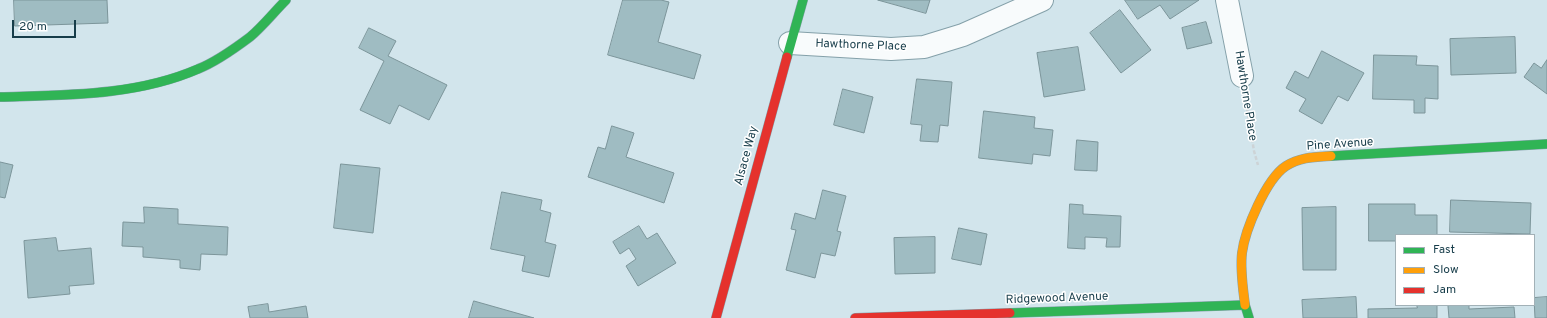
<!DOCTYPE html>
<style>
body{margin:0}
#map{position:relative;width:1547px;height:318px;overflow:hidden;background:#d2e5ec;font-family:Overpass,sans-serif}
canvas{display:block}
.legend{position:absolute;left:1395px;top:234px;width:140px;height:72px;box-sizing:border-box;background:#fff;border:1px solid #a2b1b7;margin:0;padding:5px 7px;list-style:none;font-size:12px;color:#173d4a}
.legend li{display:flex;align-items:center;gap:8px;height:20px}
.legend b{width:20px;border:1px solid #a2b1b7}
.scale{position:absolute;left:12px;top:20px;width:64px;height:18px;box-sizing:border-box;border:2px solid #173d4a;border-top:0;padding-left:5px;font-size:12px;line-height:14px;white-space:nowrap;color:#173d4a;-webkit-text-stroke:3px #fff;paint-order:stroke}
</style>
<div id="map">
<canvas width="1547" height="318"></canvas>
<ul class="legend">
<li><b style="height:5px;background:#30b455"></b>Fast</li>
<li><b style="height:5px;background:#ff9f0a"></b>Slow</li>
<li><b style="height:5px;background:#e5322d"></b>Jam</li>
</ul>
<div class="scale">20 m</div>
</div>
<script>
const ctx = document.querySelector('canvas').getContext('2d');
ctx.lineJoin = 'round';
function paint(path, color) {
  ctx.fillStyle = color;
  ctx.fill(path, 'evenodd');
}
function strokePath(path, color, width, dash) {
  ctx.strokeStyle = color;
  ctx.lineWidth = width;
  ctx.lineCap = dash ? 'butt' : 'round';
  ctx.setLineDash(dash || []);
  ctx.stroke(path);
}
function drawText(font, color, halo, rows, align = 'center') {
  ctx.font = font + ' Overpass,sans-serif';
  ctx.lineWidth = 3;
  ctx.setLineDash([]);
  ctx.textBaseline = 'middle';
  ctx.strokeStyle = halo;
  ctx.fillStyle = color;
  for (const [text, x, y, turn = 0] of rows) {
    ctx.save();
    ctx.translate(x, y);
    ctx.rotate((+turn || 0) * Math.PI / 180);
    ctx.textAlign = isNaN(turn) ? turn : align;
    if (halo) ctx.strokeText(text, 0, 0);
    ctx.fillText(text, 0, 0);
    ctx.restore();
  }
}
const building = new Path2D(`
 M14 0H107L108 23 15 26Z
 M623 0H661L669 2 658 42 701 55 694 79 608 55Z
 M878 0H930L926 13Z
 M1125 0H1199L1170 19 1160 5 1138 19Z
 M1120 10 1151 50 1121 73 1090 33Z
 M1206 22 1212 43 1187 49 1182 28Z
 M369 28 396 41 388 56 447 85 429 120 399 105 390 124 360 110 384 61 359 48Z
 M1515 37 1516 73 1451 75 1450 39Z
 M1078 47 1085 90 1044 97 1037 53Z
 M1322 51 1364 73 1348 101 1338 96 1322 124 1299 111 1306 99 1286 88 1295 71 1308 78Z
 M1374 55 1417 56 1416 65 1438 66V99L1425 98V113H1414V100L1373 99Z
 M1547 60V94L1524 77 1534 63 1541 68Z
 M917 79 952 82 948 126 940 125 938 142 920 141 922 125 911 124Z
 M843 89 873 97 864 133 834 125Z
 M984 111 1035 117 1034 128 1053 130 1050 156 1033 154 1032 164 979 158Z
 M612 126 634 133 626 157 674 173 664 203 588 177 598 147 605 149Z
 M1077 140 1098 142 1097 171 1075 170Z
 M0 162 13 165 5 198 0 197Z
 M341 164 380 168 373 233 334 228Z
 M823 190 846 196 837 231 841 232 835 256 821 253 815 278 786 270 796 230 791 229 795 213 815 219Z
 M502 192 542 200 540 210 551 213 545 242 556 245 549 277 522 271 525 256 491 249Z
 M1451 200 1531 203 1530 234 1450 232Z
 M1070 204 1083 205V214L1121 216 1120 247H1106L1107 238 1085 237V249L1068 248Z
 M1369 204H1415V215H1437V235H1396V241H1369Z
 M144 207 178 209V224L228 227 227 255 201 254 200 270 180 268V260L143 257V247L122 246 123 222 144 223Z
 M1336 207V270H1303L1302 208Z
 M639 226 647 239 657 233 676 263 638 286 626 266 636 259 629 248 620 254 613 242Z
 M959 228 987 234 981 265 952 259Z
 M935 237V273L895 274 894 238Z
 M56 238 58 251 91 248 94 284 69 286 70 294 28 298 24 241Z
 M1356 297 1357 318H1303L1302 300Z
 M1547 297V318H1535L1534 298Z
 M474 301 534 318H469Z
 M268 304 269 312 306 306 308 318H250L248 307Z
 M1417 305H1437V318H1368V309L1417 308Z
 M1469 305V309L1514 307 1515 318H1449L1448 306Z`);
const path = new Path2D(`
 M1245 97 1254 151 1258 165`);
const street = new Path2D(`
 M1227 0 1242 76
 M790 43 891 49 924 47 963 35 1042 0`);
const fast = new Path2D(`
 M787 57 803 0
 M0 97C66 95 136 96 198 69 216 62 234 49 250 37 263 26 274 12 286 0
 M1331 156 1547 144
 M1010 313 1245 305 1249 318`);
const slow = new Path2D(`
 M1245 305C1243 288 1240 270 1242 253 1245 230 1266 179 1286 166 1300 157 1315 157 1331 156`);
const jam = new Path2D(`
 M716 318 787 57
 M855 318 1010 313`);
const streetNames = [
 ["Hawthorne Place",861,46,2],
 ["Hawthorne Place",1245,96,81],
 ["Pine Avenue",1340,145,-4],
 ["Alsace Way",747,156,-75],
 ["Ridgewood Avenue",1057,299,-2]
];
paint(building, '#9fbcc2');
strokePath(building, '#7c959a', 1);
strokePath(street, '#84a0a9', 24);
strokePath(fast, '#84a0a9', 10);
strokePath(slow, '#84a0a9', 10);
strokePath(jam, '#84a0a9', 10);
strokePath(path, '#cdd3d6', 2.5, [4, 2]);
strokePath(street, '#f8fbfc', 22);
strokePath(fast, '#30b455', 9);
strokePath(slow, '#ff9f0a', 9);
strokePath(jam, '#e5322d', 9);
drawText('12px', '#173d4a', '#fff', streetNames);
</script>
